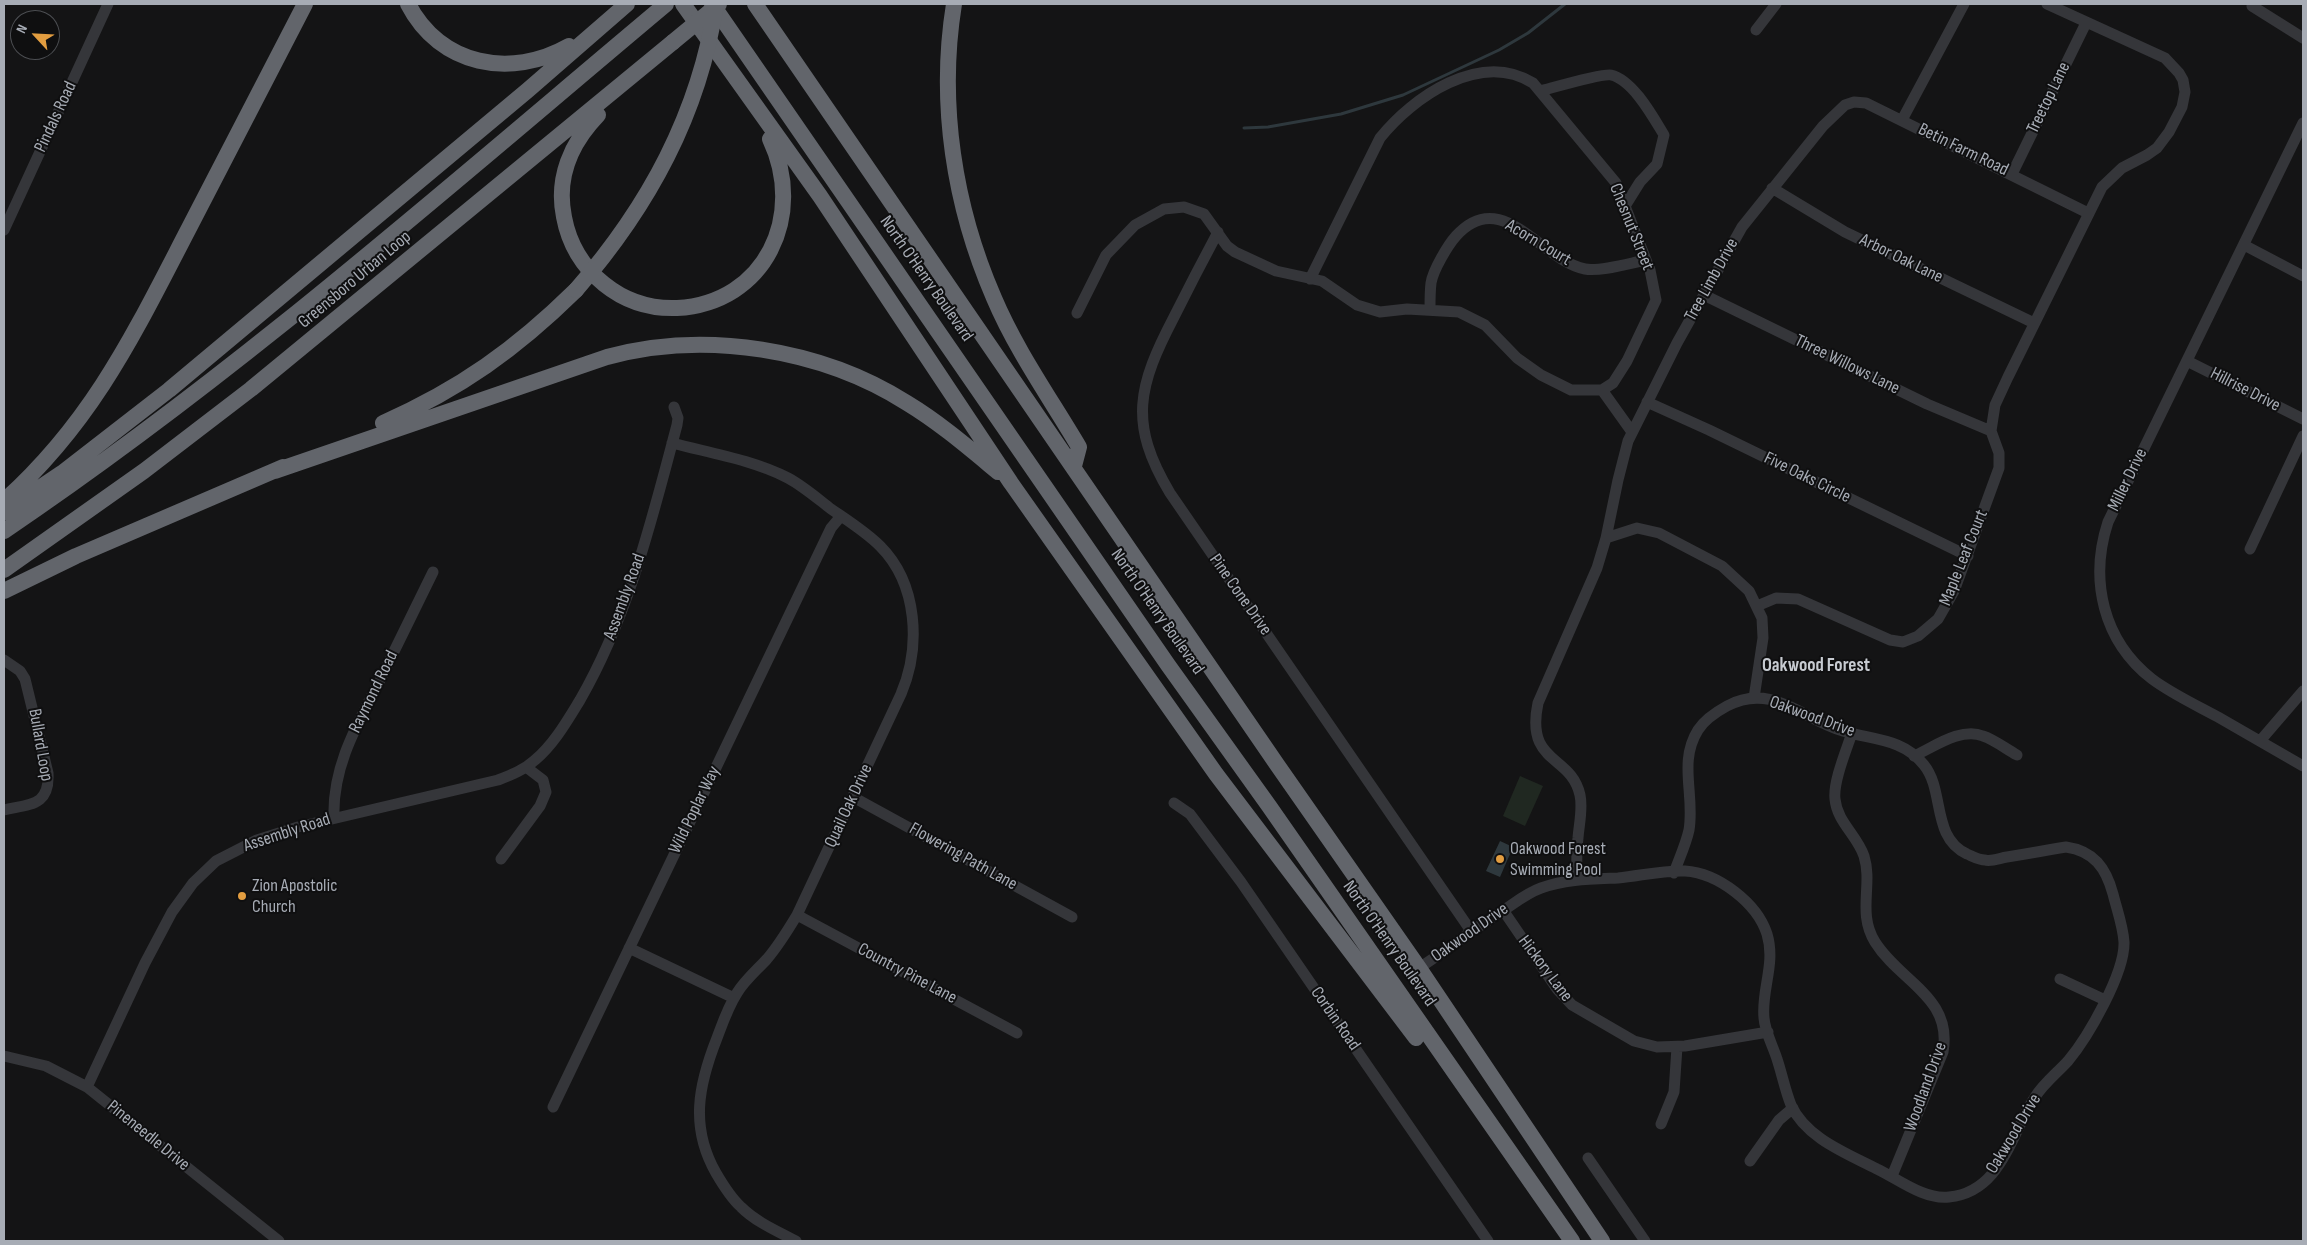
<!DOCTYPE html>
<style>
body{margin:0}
#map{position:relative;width:2307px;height:1245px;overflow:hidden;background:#141415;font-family:"Sofia Sans Condensed",sans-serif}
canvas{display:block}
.frame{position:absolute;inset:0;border:5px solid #a7acb5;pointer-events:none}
.north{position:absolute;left:10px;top:10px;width:50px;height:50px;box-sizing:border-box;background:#0f0f10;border:1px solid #4c4e52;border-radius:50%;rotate:295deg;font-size:14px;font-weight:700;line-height:20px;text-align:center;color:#a7acb5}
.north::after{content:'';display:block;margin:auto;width:18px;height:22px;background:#e29d40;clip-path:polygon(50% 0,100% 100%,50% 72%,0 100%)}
</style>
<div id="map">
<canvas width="2307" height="1245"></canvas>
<div class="frame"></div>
<div class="north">N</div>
</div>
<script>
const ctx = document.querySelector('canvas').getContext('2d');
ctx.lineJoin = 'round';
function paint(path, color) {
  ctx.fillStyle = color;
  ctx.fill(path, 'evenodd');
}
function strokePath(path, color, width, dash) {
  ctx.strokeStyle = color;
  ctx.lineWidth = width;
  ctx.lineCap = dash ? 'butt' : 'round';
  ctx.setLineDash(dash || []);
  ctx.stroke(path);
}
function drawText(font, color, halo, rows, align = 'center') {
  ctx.font = font + ' "Sofia Sans Condensed",sans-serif';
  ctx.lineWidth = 4;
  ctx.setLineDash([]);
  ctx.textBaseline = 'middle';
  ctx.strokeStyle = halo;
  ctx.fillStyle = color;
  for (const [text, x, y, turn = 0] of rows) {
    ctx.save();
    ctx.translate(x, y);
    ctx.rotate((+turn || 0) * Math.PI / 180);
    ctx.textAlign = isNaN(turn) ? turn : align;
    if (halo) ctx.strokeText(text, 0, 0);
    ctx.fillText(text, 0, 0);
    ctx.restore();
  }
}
const green = new Path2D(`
 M1520 776 1543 786 1525 826 1503 816Z`);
const water = new Path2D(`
 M1500 841 1513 847 1500 877 1486 871Z`);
const stream = new Path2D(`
 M1244 128 1268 127 1341 114 1403 95 1499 50 1528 33 1565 4`);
const minor = new Path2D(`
 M2252 6 2303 38
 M1756 30 1776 4
 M1540 91C1552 88 1602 73 1611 75 1633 80 1653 117 1664 135L1657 164 1640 182 1625 206
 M1902 120 1964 4
 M2303 123 2108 522C2089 580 2103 641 2152 679 2172 694 2196 705 2218 717 2246 733 2275 750 2303 766
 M2012 174 2086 23
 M1772 188 1845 232 2034 323
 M4 230 108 4
 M1218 232C1203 260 1188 289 1174 317 1138 386 1128 423 1170 493L1471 931
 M2244 245 2303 276
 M1704 295 1927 404 1991 431
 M1430 309C1430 301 1430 291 1431 283 1433 270 1448 245 1456 236 1502 185 1540 260 1585 269 1600 272 1630 263 1646 260
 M1077 313 1106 255 1135 225 1164 209 1184 207 1204 214 1227 246 1235 252 1276 271 1322 281 1357 305 1380 312 1407 309 1459 312 1485 325 1517 358 1541 375 1571 390H1602L1613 383 1627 361 1656 300 1650 270 1616 183 1533 83C1480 50 1413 97 1380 138L1310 279
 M2187 361 2303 419
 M1602 390 1632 432
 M1647 402 1709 430 1968 556
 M672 443C710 453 753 460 788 478 803 486 818 499 831 509 847 520 866 532 880 546 918 584 921 647 901 694L797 915C788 930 779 945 767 959 757 970 745 980 737 993 728 1007 723 1022 717 1038 698 1086 690 1127 716 1173 723 1185 731 1198 741 1207 756 1222 777 1231 796 1241
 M1606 538 1618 480 1628 441 1677 343 1742 227 1823 126 1845 105 1854 102 1866 103 2088 213
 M2250 549 2303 436
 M1757 606 1776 598 1798 599 1890 640 1903 642 1918 636 1938 619 1954 591 1999 468V453L1991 431 1995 405 2008 377 2102 187 2122 168 2147 155 2157 148 2169 132 2182 107 2185 92 2183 80 2179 73 2165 58 2047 4
 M4 660 20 671 25 679 48 773C50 806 30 804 4 810
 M1852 733C1846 751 1833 782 1835 799 1837 822 1857 835 1864 856 1873 885 1857 913 1875 942 1900 982 1953 997 1943 1052L1892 1176
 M2260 741 2303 691
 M1914 756C1934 747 1961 727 1983 736 1995 740 2006 749 2017 755
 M853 797 1072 917
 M1174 803 1190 814 1241 882 1488 1241
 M334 818C332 766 358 723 381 678 398 643 416 607 433 572
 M501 859 540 806 546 792 543 780 526 767
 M1577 880C1577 866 1576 852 1578 838 1579 824 1583 809 1580 795 1571 754 1525 765 1538 703L1597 568 1606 538 1637 528 1659 533 1722 566 1749 591 1762 618 1763 638 1754 698
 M1503 910 1557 989 1572 1005 1634 1041 1657 1047 1685 1046 1768 1032
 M797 915 1017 1033
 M629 948 734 998
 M1419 968C1448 949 1475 928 1504 910 1516 902 1527 893 1541 888 1565 879 1592 879 1618 878 1640 876 1663 870 1685 871 1718 873 1757 903 1767 934 1776 964 1761 990 1764 1018 1765 1032 1773 1046 1777 1059 1782 1074 1785 1090 1791 1105 1806 1138 1846 1153 1877 1169 1898 1179 1924 1200 1949 1197 2002 1192 2011 1133 2035 1097 2044 1083 2057 1073 2068 1061 2088 1037 2125 973 2124 942 2123 926 2117 910 2113 894 2106 868 2094 851 2066 847 2047 850 2027 854 2007 857 2000 858 1991 862 1985 860 1979 860 1972 856 1967 854 1931 837 1945 791 1924 765 1903 738 1872 740 1843 731 1802 719 1772 682 1727 706 1716 712 1705 719 1698 730 1678 762 1695 795 1689 830 1686 844 1679 859 1674 873
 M2060 979 2105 1000
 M4 1056 46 1066 87 1087 279 1241
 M87 1087 145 963 172 912 193 883 216 861 257 840 298 827 498 780C511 775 524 770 535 760 554 744 567 721 580 700 629 615 652 519 677 425L678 418 674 407
 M553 1107 831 528 841 516
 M1661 1124 1674 1092 1677 1047
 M1588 1158 1645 1241
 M1750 1161 1779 1120 1793 1108`);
const highway = new Path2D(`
 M408 4C440 66 511 79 569 46
 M683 4 820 196 1011 483 1216 774 1416 1038
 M712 4 1168 665 1269 806 1572 1241
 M755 4 1278 766 1419 968 1602 1241
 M954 4C938 103 954 206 994 298 1016 350 1050 398 1079 447L1074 466
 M598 115C571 143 556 178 564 217 569 244 583 267 604 284 625 301 651 309 677 308 766 303 806 215 770 139
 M383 423C460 389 516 349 576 290
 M275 471 607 357C705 330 822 349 907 403 940 423 969 448 998 472
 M4 501C93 421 134 334 188 230 227 154 266 79 305 4
 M4 512 62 473 169 390 528 90 627 4
 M4 531C238 373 450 185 666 4
 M4 570 144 471 251 389 673 42
 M4 591 76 556 283 467`);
const highwayBridge = new Path2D(`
 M673 42 719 4
 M576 290C649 206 699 114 716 4`);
const markers = [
 [1500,859,5,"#e29d40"],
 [242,896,5,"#e29d40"]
];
const streetNames = [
 ["Treetop Lane",2049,98,-64],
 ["Pindals Road",56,117,-65],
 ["Betin Farm Road",1963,150,26],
 ["Chesnut Street",1631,227,68],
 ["Acorn Court",1538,243,31],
 ["Arbor Oak Lane",1901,259,26],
 ["North O'Henry Boulevard",926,279,55],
 ["Greensboro Urban Loop",355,280,-40],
 ["Tree Limb Drive",1712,280,-61],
 ["Three Willows Lane",1847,365,26],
 ["Hillrise Drive",2245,390,27],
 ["Five Oaks Circle",1807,478,26],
 ["Miller Drive",2128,480,-64],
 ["Maple Leaf Court",1964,558,-68],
 ["Pine Cone Drive",1240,595,55],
 ["Assembly Road",625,597,-70],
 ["North O'Henry Boulevard",1157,612,55],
 ["Raymond Road",374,692,-64],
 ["Oakwood Drive",1812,717,20],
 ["Bullard Loop",40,745,80],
 ["Quail Oak Drive",849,806,-65],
 ["Wild Poplar Way",695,810,-64],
 ["Assembly Road",287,833,-18],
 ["Flowering Path Lane",963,857,29],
 ["Oakwood Drive",1470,933,-35],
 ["North O'Henry Boulevard",1389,944,55],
 ["Hickory Lane",1545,969,53],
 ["Country Pine Lane",907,974,28],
 ["Corbin Road",1335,1019,55],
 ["Woodland Drive",1926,1087,-70],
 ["Oakwood Drive",2014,1134,-59],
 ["Pineneedle Drive",148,1136,39]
];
const poiNames = [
 ["Oakwood Forest",1510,849],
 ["Swimming Pool",1510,870],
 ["Zion Apostolic",252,886],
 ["Church",252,907]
];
const neighbourhoodNames = [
 ["Oakwood Forest",1816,666]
];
paint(green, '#202821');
paint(water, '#2e383d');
strokePath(stream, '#2e383d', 3);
strokePath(minor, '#35363a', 11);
strokePath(highway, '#62656b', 16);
strokePath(highwayBridge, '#62656b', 16);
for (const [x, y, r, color] of markers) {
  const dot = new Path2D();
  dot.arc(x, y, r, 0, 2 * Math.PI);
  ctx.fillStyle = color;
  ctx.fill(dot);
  strokePath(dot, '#0f0f10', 2);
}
drawText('18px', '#a7acb5', '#0f0f10', streetNames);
drawText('18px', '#a7acb5', '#0f0f10', poiNames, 'left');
drawText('bold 19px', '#c7cbd1', '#0f0f10', neighbourhoodNames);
</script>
